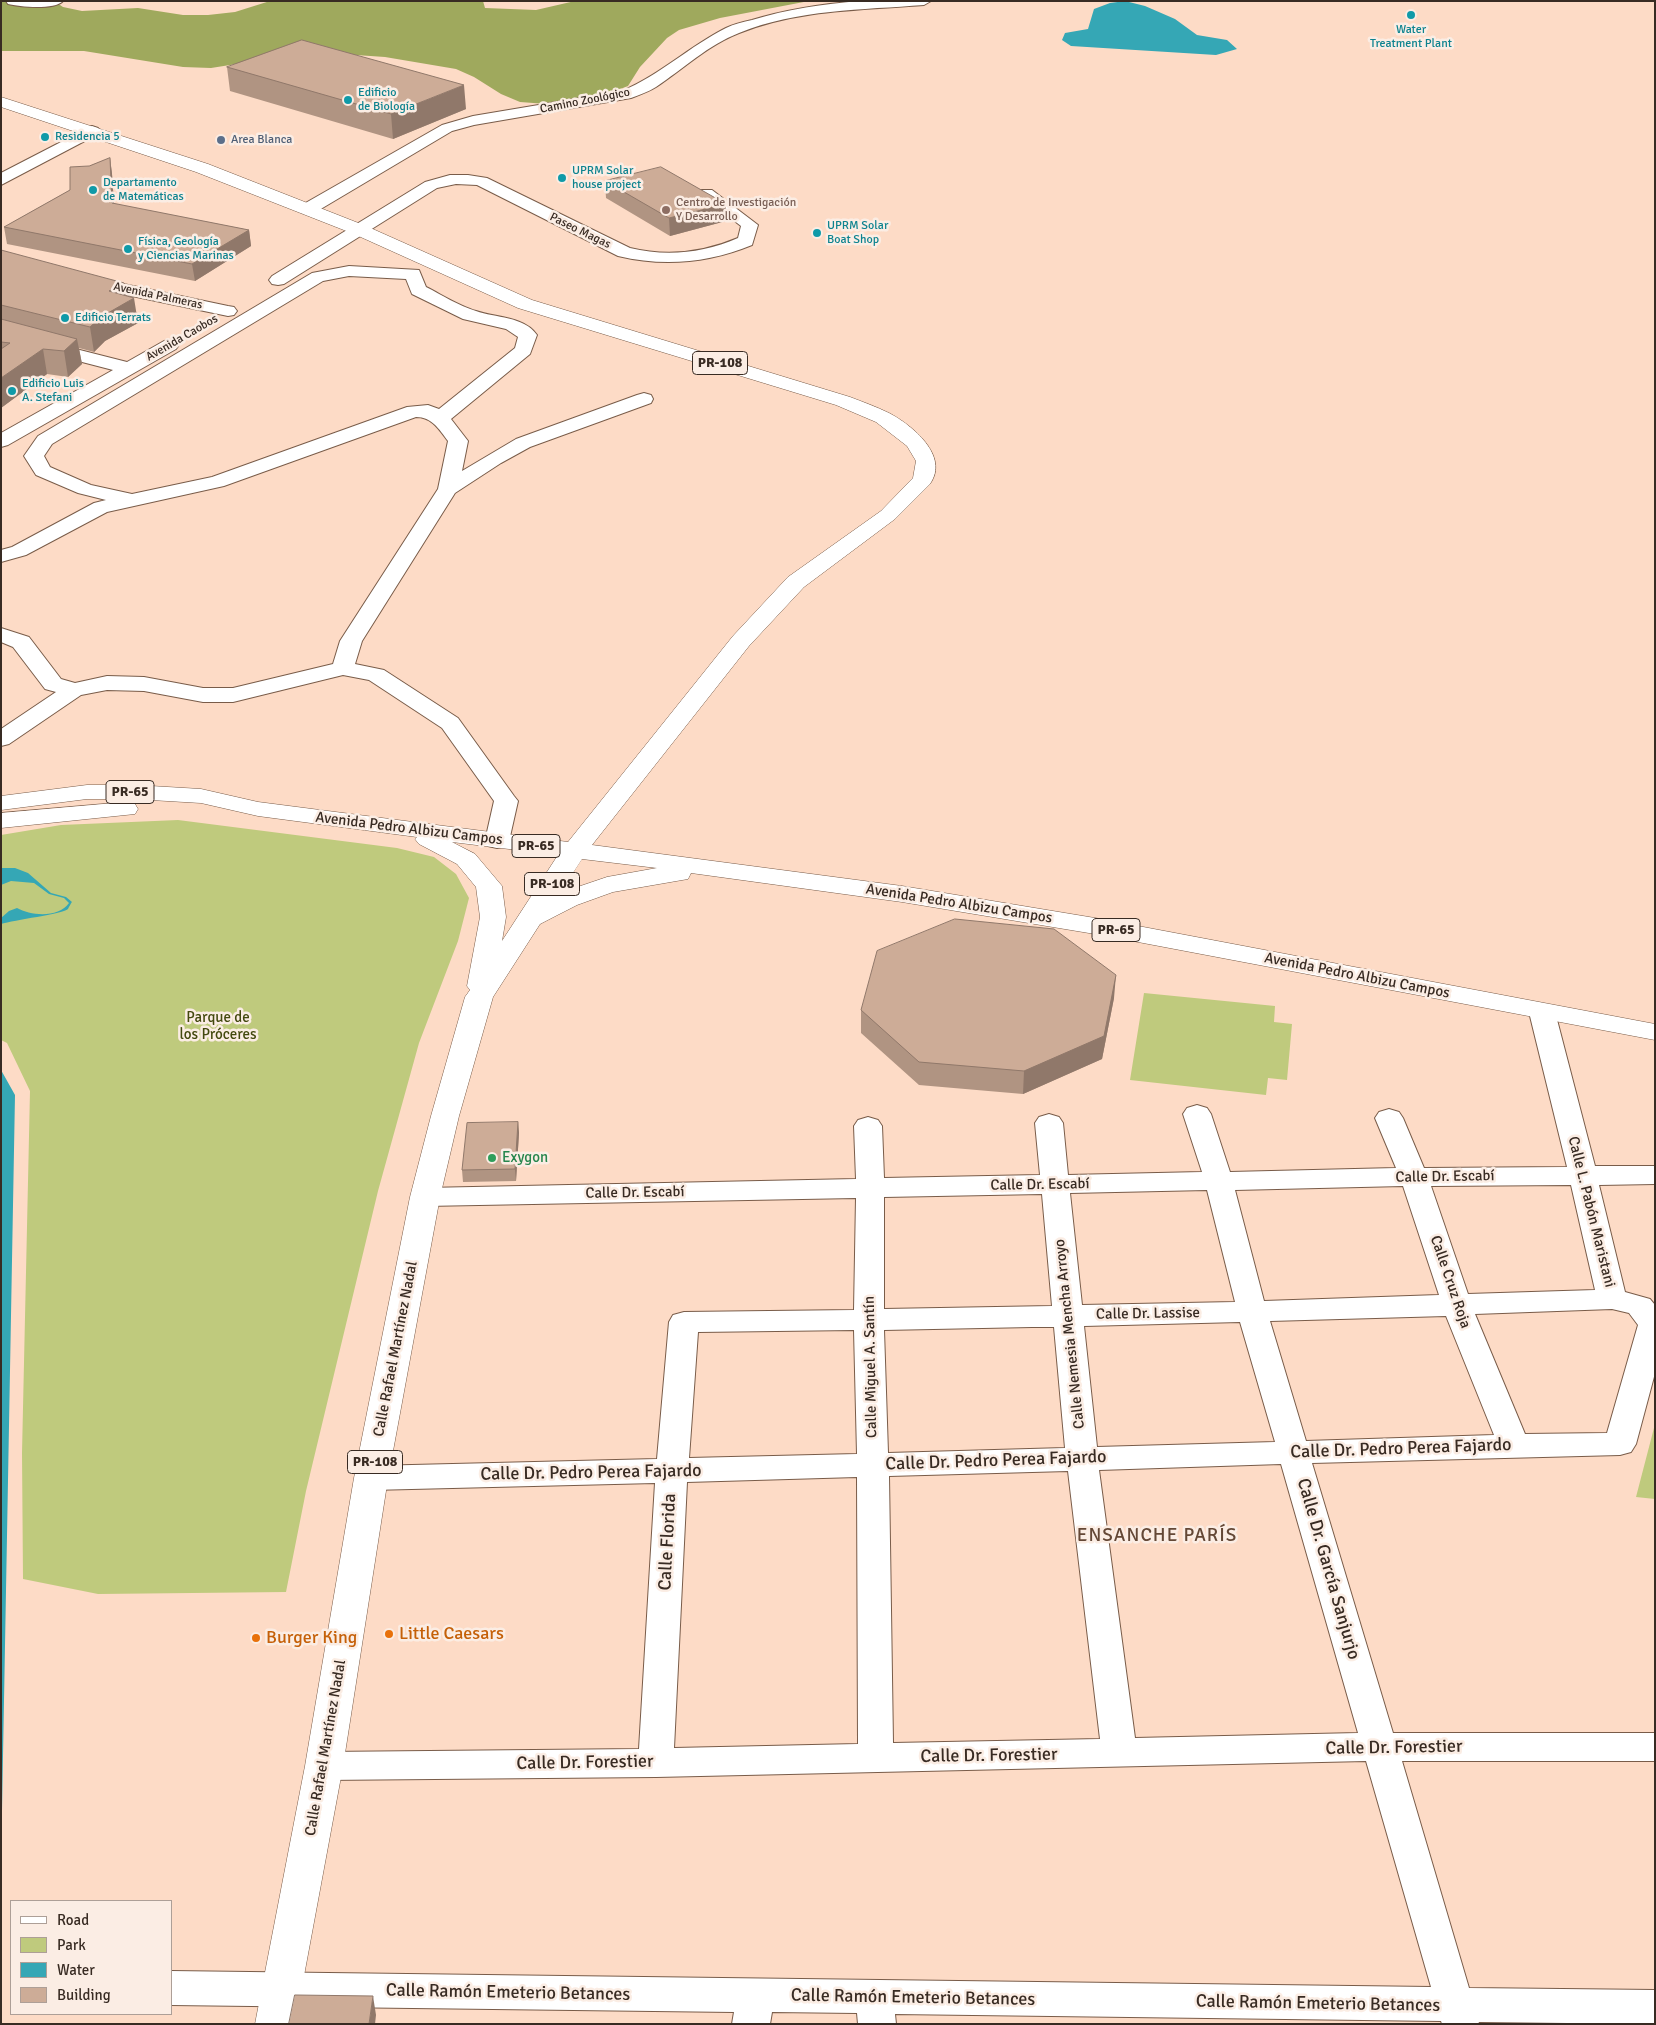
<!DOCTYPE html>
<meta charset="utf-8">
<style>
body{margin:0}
#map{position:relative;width:1656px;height:2025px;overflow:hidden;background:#fddbc6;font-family:Signika,sans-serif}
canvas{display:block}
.frame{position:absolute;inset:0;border:2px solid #382b23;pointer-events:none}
.legend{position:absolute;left:10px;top:1900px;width:162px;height:115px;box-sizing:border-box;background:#fbede4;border:1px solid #ad9f97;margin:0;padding:6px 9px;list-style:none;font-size:15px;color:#382b23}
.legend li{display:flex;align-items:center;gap:10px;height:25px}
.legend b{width:25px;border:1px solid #ad9f97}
</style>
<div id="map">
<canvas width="1656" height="2025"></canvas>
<div class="frame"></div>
<ul class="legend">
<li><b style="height:6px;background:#fff"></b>Road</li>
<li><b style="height:14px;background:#bfca7d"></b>Park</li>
<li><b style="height:14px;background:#35a7b5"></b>Water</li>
<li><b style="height:14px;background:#cdac97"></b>Building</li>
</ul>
</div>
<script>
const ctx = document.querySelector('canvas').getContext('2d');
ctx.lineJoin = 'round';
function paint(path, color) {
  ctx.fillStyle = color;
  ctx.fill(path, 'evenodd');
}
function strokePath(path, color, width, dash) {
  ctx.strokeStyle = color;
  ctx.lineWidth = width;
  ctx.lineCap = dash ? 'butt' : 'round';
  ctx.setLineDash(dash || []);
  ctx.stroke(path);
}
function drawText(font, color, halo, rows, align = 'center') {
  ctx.font = font + ' Signika,sans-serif';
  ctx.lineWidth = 5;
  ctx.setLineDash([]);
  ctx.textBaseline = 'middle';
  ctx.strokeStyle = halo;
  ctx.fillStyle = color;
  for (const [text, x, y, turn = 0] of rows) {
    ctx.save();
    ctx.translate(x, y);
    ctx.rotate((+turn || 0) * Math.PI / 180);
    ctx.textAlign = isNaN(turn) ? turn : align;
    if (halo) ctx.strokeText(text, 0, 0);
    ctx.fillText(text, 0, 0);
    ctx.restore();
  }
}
const green = new Path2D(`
 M178 820 397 848 434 857 456 874 469 898 458 941 419 1043 378 1191 306 1491 286 1592 98 1594 23 1579 22 1453 30 1091 7 1043 1 1040V835L61 825Z
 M1144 993 1275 1006 1274 1022 1292 1024 1287 1080 1268 1078 1266 1095 1130 1080Z
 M1655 1424V1499L1636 1497Z`);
const forest = new Path2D(`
 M1 1H54L63 7 82 11 138 8 183 15H208L235 12 270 1H483L485 8 536 10 575 1H809L720 18 679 30 667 38 640 67 628 86 610 93 585 100 547 104 520 102 501 94 474 77 456 69 385 57 356 55 268 59 211 68 183 67 84 51H1Z`);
const water = new Path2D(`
 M1125 1 1145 6 1175 19 1197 35 1227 40 1237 49 1216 55 1071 46 1062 40 1065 33 1088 29 1094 9 1110 3Z
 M1 868H15L28 873 51 893 66 897 72 902C71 903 68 909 68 909 62 914 14 920 1 924V918L9 911 17 908C31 916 59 918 69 903L64 898 49 894 34 883 11 881 1 885Z
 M1 1070 15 1095 1 1866Z`);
const minor = new Path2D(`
 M6 1H63C55 10 20 7 8 4Z
 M860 1H931L924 5C862 10 798 9 739 33 708 45 683 69 656 87 648 92 639 95 631 98L474 125 452 131 314 213H302L300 209 302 205 442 125 473 116 622 91C660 75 690 46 726 28 734 24 743 22 752 20 788 9 823 4 860 1Z
 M92 126 98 128 100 131 98 134 1 185V173Z
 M450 175H468L487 178 630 248C667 257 703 253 738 238L741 226 698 193 700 190H712L758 225 752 245C708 263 664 267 618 256L477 185 456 184 437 188 284 284 278 285 272 284 269 280 272 276 425 182Z
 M349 266 419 270 426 287C442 295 459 306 476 311 495 318 524 316 537 335L530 354 451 419 468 441 462 471 516 439 637 395 644 393 651 395 653 399 651 403 530 447 501 463 455 493 362 641 355 664 384 670 458 718 514 796 518 801 509 841 506 846 497 848 488 846 485 841 494 801 442 728 369 680 343 675 233 702H203L144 691 107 690 81 695 9 744 1 746V729L56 692 45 689 13 647 1 642V628L29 637 61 679 75 683 107 676 144 677 203 688H233L333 664 340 641 438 489 448 441C439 429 432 417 416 417L224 486 107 512 26 555 1 562V550L12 547 94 503 106 500 78 493 36 475 24 456 38 436 312 273ZM349 276 406 279 412 294 463 319 506 329 518 337 515 348 439 409 428 405 407 407 212 477 132 494 91 485 50 467 44 456 52 444 323 281Z
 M90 277 228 306 234 307 237 311 234 315 228 316 84 286 81 282 84 278Z
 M1 330 127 362 164 341 170 340 176 341 179 345 176 349 8 445 1 447V433L113 370 1 341Z
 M1542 1004 1551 1006 1555 1012 1595 1166H1655V1184L1599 1185 1625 1292 1650 1299 1655 1305V1373L1636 1444 1631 1452 1620 1455 1312 1463 1393 1733H1655V1761H1402L1469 1988 1655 1990V2024L1479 2022 1478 2024H1442L1441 2021 895 2014 896 2024H858L857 2013 772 2012 770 2024H732L734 2012 171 2005V1971L1431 1987 1366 1761 656 1777 324 1780 311 1776 306 1766 311 1756 324 1752 639 1749 655 1483 371 1490 360 1486 355 1478 360 1470 371 1466 657 1459 669 1322 673 1315 684 1312 854 1310 856 1198 425 1206 415 1204 411 1197 415 1190 425 1188 856 1179 854 1126 858 1120 868 1117 878 1120 882 1126 884 1178 1040 1175 1035 1123 1039 1117 1049 1114 1059 1117 1063 1123 1068 1175 1202 1172 1183 1114 1187 1108 1197 1105 1207 1108 1211 1114 1230 1172 1396 1168 1375 1118 1379 1112 1389 1109 1399 1112 1403 1118 1424 1168 1567 1167 1529 1012 1533 1006ZM1571 1185 1595 1290 1468 1294 1431 1186ZM1403 1186 1439 1295 1264 1301 1235 1190ZM1207 1190 1235 1302 1082 1305 1070 1193ZM1042 1194 1052 1306 884 1309V1197ZM1612 1309 1629 1313 1638 1325 1607 1433 1525 1434 1475 1314ZM1446 1316 1494 1435 1306 1441 1270 1321ZM1240 1322 1275 1442 1097 1447 1084 1326ZM1032 1327H1054L1065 1448 888 1453 884 1330ZM854 1330 857 1454 689 1458 698 1332ZM1281 1464 1358 1733 1135 1738 1099 1470ZM1068 1471 1100 1739 893 1743 889 1476ZM857 1477 858 1744 674 1748 687 1482Z`);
const major = new Path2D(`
 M1 97 208 164 366 226 532 300 850 397C863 402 877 407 889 413 912 425 950 456 930 484L895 519 804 587 749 646 592 845 902 886 1101 919 1655 1024V1040L1101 935 902 902 691 873 688 879 613 892 577 905 540 924 493 997 459 1116 440 1197 388 1478 343 1766 295 2024H255L305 1766 354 1478 410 1197 431 1116 465 997 470 990 467 986 480 917 476 887 457 864 419 844 415 839 417 837 258 816 201 803 134 799H87L1 810V796L87 785H134L201 789 258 802 568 842 733 636 788 577 881 511 913 478 916 461 907 446 876 422 836 405 518 308 354 234 196 172 1 107ZM452 842 558 855 502 941 506 917 502 886 475 854ZM582 859 657 868 607 877 560 893Z
 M126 802 135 804 138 809 135 814 1 828V813Z`);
const wall = new Path2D(`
 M227 67 466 109 393 139 230 91Z
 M110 158 112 174 114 204 249 230 251 246 195 281 7 244 4 227 70 190 89 166Z
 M605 181 726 204V221L670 236 606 198Z
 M1 250 126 296 138 323 105 341 94 352 79 348 82 364 68 377 47 374 1 408Z
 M1114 998 1102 1059 1023 1094 919 1085 861 1033V1010Z
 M518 1122 519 1133 516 1181 463 1182 462 1170Z`);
const shadedWall = new Path2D(`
 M464 85 466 109 393 139 391 114Z
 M110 158 112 174 115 220 112 203Z
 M726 204V221L670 236 669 218Z
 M249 230 251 246 195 281 192 264Z
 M124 283 127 302 134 298 138 323 105 341 94 352 90 327 109 291Z
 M77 339 82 364 68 377 64 351Z
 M43 349 47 374 1 408V378Z
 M1116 975 1114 998 1102 1059 1023 1094 1024 1071Z
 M518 1122 519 1133 516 1181 515 1169Z
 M373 1996 376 2015 375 2024H369Z`);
const building = new Path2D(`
 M302 40 464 85 391 114 227 67Z
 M110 158 112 203 249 230 192 264 4 227 70 190V167L89 166Z
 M661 167 726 204 669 218 605 181Z
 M1 250 124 283 109 291 134 298 101 317 90 327 1 305Z
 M1 319 77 339 64 351 43 349 1 378V349L10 343 1 342Z
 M955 919 1054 929 1116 975 1104 1036 1024 1071 919 1062 861 1010 877 951Z
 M518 1122 515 1169 462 1170 467 1123Z
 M295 1995 373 1996 369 2024H289Z`);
const markers = [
 [1411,15,5,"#0f9aa8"],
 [348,100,5,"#0f9aa8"],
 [45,137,5,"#0f9aa8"],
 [221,140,5,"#5c6f8a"],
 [562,178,5,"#0f9aa8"],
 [93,190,5,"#0f9aa8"],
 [666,210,5,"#8d6e63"],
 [817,233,5,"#0f9aa8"],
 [128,249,5,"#0f9aa8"],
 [65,318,5,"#0f9aa8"],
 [12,391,5,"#0f9aa8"],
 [492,1158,5,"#2e9e5b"],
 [389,1634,5,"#e8710a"],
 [256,1638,5,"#e8710a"]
];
const farCulturenames = [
 ["Water",1411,30,"center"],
 ["Treatment Plant",1411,44,"center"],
 ["Edificio",358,93],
 ["de Biología",358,107],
 ["Residencia 5",55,137],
 ["UPRM Solar",572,171],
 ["house project",572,185],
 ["Departamento",103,183],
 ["de Matemáticas",103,197],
 ["UPRM Solar",827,226],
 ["Boat Shop",827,240],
 ["Física, Geología",138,242],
 ["y Ciencias Marinas",138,256],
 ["Edificio Terrats",75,318],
 ["Edificio Luis",22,384],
 ["A. Stefani",22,398]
];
const farStreetnames = [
 ["Camino Zoológico",585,101,-11],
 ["Paseo Magas",580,231,26],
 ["Avenida Palmeras",158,296,12],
 ["Avenida Caobos",182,338,-30]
];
const farServicenames = [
 ["Area Blanca",231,140]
];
const farEducationnames = [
 ["Centro de Investigación",676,203],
 ["Y Desarrollo",676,217]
];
const shields = [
 [720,363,55],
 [130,792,48],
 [536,846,48],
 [552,884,55],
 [1116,930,48],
 [375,1462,55]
];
const shieldNames = [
 ["PR-108",720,363],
 ["PR-65",130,792],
 ["PR-65",536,846],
 ["PR-108",552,884],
 ["PR-65",1116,930],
 ["PR-108",375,1462]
];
const streetNames = [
 ["Avenida Pedro Albizu Campos",409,829,7],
 ["Avenida Pedro Albizu Campos",959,904,9],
 ["Avenida Pedro Albizu Campos",1357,976,11],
 ["Calle Dr. Escabí",1445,1177,-1],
 ["Calle Dr. Escabí",1040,1185,-1],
 ["Calle Dr. Escabí",635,1193,-1],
 ["Calle L. Pabón Maristani",1591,1212,76],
 ["Calle Cruz Roja",1450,1282,71],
 ["Calle Dr. Lassise",1148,1314,-1],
 ["Calle Nemesia Mencha Arroyo",1070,1334,-96],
 ["Calle Rafael Martínez Nadal",396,1349,-79],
 ["Calle Miguel A. Santín",871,1367,-91],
 ["Calle Rafael Martínez Nadal",326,1748,-80]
];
const parkNames = [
 ["Parque de",218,1018],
 ["los Próceres",218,1035]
];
const leisureNames = [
 ["Exygon",502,1158]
];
const nearStreetnames = [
 ["Calle Dr. Pedro Perea Fajardo",1401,1449,-2],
 ["Calle Dr. Pedro Perea Fajardo",996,1461,-2],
 ["Calle Dr. Pedro Perea Fajardo",591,1473,-1],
 ["Calle Florida",668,1542,-87],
 ["Calle Dr. García Sanjurjo",1328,1569,74],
 ["Calle Dr. Forestier",1394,1748,-1],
 ["Calle Dr. Forestier",989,1756,-1],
 ["Calle Dr. Forestier",585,1763,-1],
 ["Calle Ramón Emeterio Betances",508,1993,1],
 ["Calle Ramón Emeterio Betances",913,1998,1],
 ["Calle Ramón Emeterio Betances",1318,2004,1]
];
const nearFoodnames = [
 ["Little Caesars",399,1634],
 ["Burger King",266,1638]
];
const nearNeighbourhoodnames = [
 ["ENSANCHE PARÍS",1157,1536]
];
paint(green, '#bfca7d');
paint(forest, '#9fa95d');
paint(water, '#35a7b5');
strokePath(minor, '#795c49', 2);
strokePath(major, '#795c49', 1);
paint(minor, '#fff');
paint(major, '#fff');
paint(wall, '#b09482');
paint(shadedWall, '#90786a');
paint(building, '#cdac97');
strokePath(building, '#90786a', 1);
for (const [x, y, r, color] of markers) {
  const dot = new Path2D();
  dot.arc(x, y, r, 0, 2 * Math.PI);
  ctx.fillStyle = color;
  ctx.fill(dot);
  strokePath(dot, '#fbede4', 2);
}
drawText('12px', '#0d838f', '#fbede4', farCulturenames, 'left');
drawText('12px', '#382b23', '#fbede4', farStreetnames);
drawText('12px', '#4e5e75', '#fbede4', farServicenames, 'left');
drawText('12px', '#785e54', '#fbede4', farEducationnames, 'left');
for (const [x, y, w] of shields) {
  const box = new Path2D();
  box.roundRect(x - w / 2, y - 11.5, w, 23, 4);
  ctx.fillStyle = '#fbede4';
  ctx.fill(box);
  strokePath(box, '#382b23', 1);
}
drawText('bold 14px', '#382b23', null, shieldNames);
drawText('15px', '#382b23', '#fbede4', streetNames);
drawText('15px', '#43490e', '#fbede4', parkNames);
drawText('15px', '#27864d', '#fbede4', leisureNames, 'left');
drawText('18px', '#382b23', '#fbede4', nearStreetnames);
drawText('18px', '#c56008', '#fbede4', nearFoodnames, 'left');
ctx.letterSpacing = '1px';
drawText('19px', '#644836', '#fbede4', nearNeighbourhoodnames);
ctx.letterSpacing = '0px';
</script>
